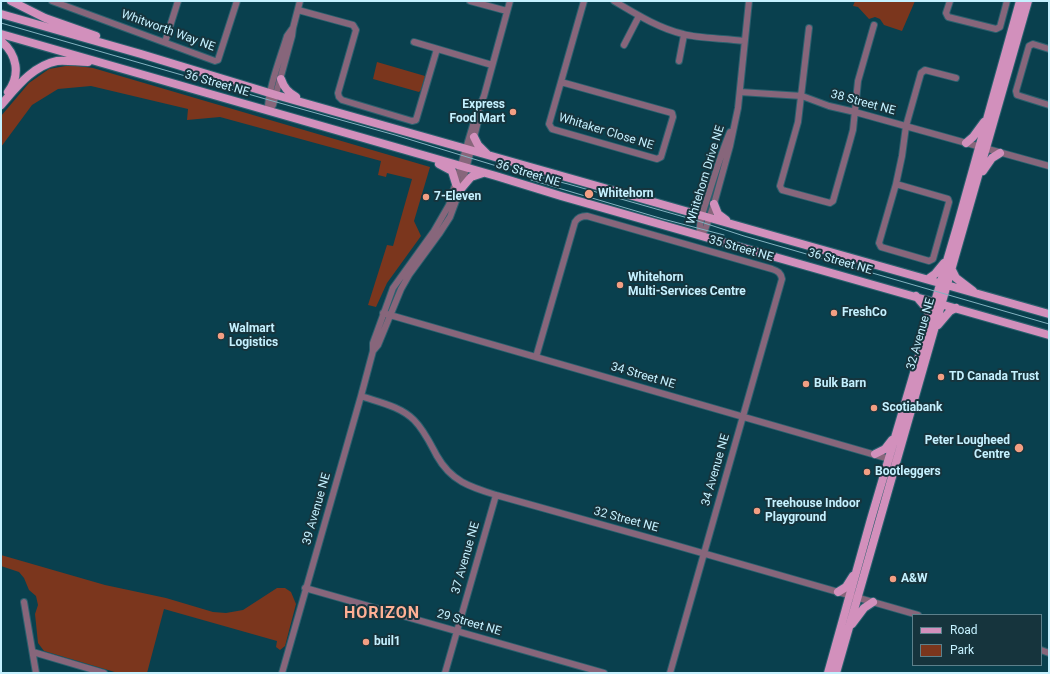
<!DOCTYPE html>
<style>
body{margin:0}
#map{position:relative;width:1050px;height:674px;overflow:hidden;background:#09404e;font-family:Roboto,sans-serif}
canvas{display:block}
.frame{position:absolute;inset:0;border:2px solid #c5f1ff;pointer-events:none}
.legend{position:absolute;left:912px;top:614px;width:130px;height:52px;box-sizing:border-box;background:#16343d;border:1px solid #5c808b;margin:0;padding:5px 7px;list-style:none;font-size:12px;color:#c5f1ff}
.legend li{display:flex;align-items:center;gap:8px;height:20px}
.legend b{width:20px;border:1px solid #5c808b}
</style>
<div id="map">
<canvas width="1050" height="674"></canvas>
<div class="frame"></div>
<ul class="legend">
<li><b style="height:5px;background:#d290bc"></b>Road</li>
<li><b style="height:11px;background:#7b361d"></b>Park</li>
</ul>
</div>
<script>
const ctx = document.querySelector('canvas').getContext('2d');
ctx.lineJoin = 'round';
function paint(path, color) {
  ctx.fillStyle = color;
  ctx.fill(path, 'evenodd');
}
function strokePath(path, color, width, dash) {
  ctx.strokeStyle = color;
  ctx.lineWidth = width;
  ctx.lineCap = dash ? 'butt' : 'round';
  ctx.setLineDash(dash || []);
  ctx.stroke(path);
}
function drawText(font, color, halo, rows, align = 'center') {
  ctx.font = font + ' Roboto,sans-serif';
  ctx.lineWidth = 4;
  ctx.setLineDash([]);
  ctx.textBaseline = 'middle';
  ctx.strokeStyle = halo;
  ctx.fillStyle = color;
  for (const [text, x, y, turn = 0] of rows) {
    ctx.save();
    ctx.translate(x, y);
    ctx.rotate((+turn || 0) * Math.PI / 180);
    ctx.textAlign = isNaN(turn) ? turn : align;
    if (halo) ctx.strokeText(text, 0, 0);
    ctx.fillText(text, 0, 0);
    ctx.restore();
  }
}
const green = new Path2D(`
 M855 1H915L902 31 884 25 880 19 875 17 869 19 858 7 853 6Z
 M377 62 425 76 421 90 419 92 373 79Z
 M71 65 93 68 430 167 414 221 421 236 387 283 376 307 368 305 387 245 393 246 412 179 387 173 386 177 378 175 381 161 220 117 187 120 188 109 91 86 58 89 32 105 1 147V116L29 83 49 69Z
 M1 555 105 585 166 598 213 612 226 613 243 610 277 588H285L291 592 296 604 285 646 280 650 276 647 277 641 164 609 147 673H118L44 651 38 643 35 614 38 605 36 596 29 590 24 578 19 572 1 566Z`);
const minor = new Path2D(`
 M52 1 215 61 218 60 237 1
 M470 1 507 11
 M614 1C636 14 658 28 683 34 700 39 726 38 744 41
 M950 1 946 13 948 17 996 29 1000 27 1007 1
 M298 10 353 25 356 30 338 93 339 97 342 100 412 121 416 120 437 49
 M809 28 798 122 780 186 782 190 830 203 833 201 850 141 853 130 858 81 874 25
 M165 42 178 1
 M414 42 492 65
 M624 45 639 16
 M1049 49 1033 44 1029 46 1016 91 1017 95 1049 105
 M679 61 684 35
 M561 82 672 113 673 117 661 157 657 159 552 129 549 124 584 1
 M740 92 802 96 829 106 855 112 1049 166
 M268 111 273 105 292 36 293 28 300 1
 M268 111C267 92 281 56 287 36L292 29
 M896 184 948 199 949 202 933 259 929 261 881 247 879 243Z
 M896 184 902 156 906 126 921 73 925 70 956 78
 M700 235 705 230 714 204 730 146 738 108 749 1
 M700 235C698 221 706 204 710 190 716 171 722 151 730 132
 M383 313 893 460
 M373 351 378 345 401 289 409 275 439 234 450 217 460 190 469 158 480 113
 M536 357 575 222C578 217 582 216 587 216L772 269C778 271 781 273 782 279L670 673
 M361 396C378 402 400 406 414 420 424 430 430 443 437 456 451 481 470 487 496 495L671 544 918 615
 M305 588 604 673
 M24 602 36 673
 M1041 650 1049 653
 M33 652 104 673
 M282 673 361 396 373 351V343L393 288 434 231 449 205 476 115 484 96 510 1
 M445 673 496 495`);
const major = new Path2D(`
 M11 1 45 18 96 36
 M1 14 141 54 276 95 1049 314
 M1 34 496 176 561 196 1049 335
 M1 41C17 54 21 75 8 92
 M281 79C284 88 288 92 296 97
 M1 105C16 88 32 66 57 61 66 60 78 62 88 62
 M474 137 478 145 487 154
 M966 143 973 137 984 122
 M439 164 452 171 456 184
 M983 171 992 158 1000 153
 M460 190 471 177 483 173
 M714 204 718 214 726 220
 M952 270 956 278 973 291
 M928 279 935 274 944 263
 M916 296 927 309 930 318
 M938 325 950 311 956 308
 M875 454 885 449 892 440
 M838 592 846 587 853 576
 M852 624 864 608 873 602
 M828 673 871 519 957 227 1020 1
 M836 673 1028 1`);
const tram = new Path2D(`
 M1 23 269 100 395 135 500 167 568 184 695 220 744 236 1049 324
 M531 180 663 219 724 235`);
const markers = [
 [513,112,4,"#f39f83"],
 [589,194,5,"#f39f83"],
 [426,197,4,"#f39f83"],
 [620,285,4,"#f39f83"],
 [834,313,4,"#f39f83"],
 [221,336,4,"#f39f83"],
 [941,377,4,"#f39f83"],
 [806,384,4,"#f39f83"],
 [874,408,4,"#f39f83"],
 [1019,448,5,"#f39f83"],
 [867,472,4,"#f39f83"],
 [757,511,4,"#f39f83"],
 [893,579,4,"#f39f83"],
 [366,642,4,"#f39f83"]
];
const streetNames = [
 ["Whitworth Way NE",168,31,20],
 ["36 Street NE",217,84,16],
 ["38 Street NE",863,103,15],
 ["Whitaker Close NE",606,132,17],
 ["36 Street NE",528,174,17],
 ["Whitehorn Drive NE",706,175,-73],
 ["35 Street NE",741,249,16],
 ["36 Street NE",840,262,16],
 ["32 Avenue NE",921,334,-74],
 ["34 Street NE",643,376,16],
 ["34 Avenue NE",716,470,-74],
 ["39 Avenue NE",317,509,-74],
 ["32 Street NE",626,520,15],
 ["37 Avenue NE",466,558,-74],
 ["29 Street NE",469,623,16]
];
const poiNames = [
 ["Express",505,105,"right"],
 ["Food Mart",505,119,"right"],
 ["Whitehorn",598,194],
 ["7-Eleven",434,197],
 ["Whitehorn",628,278],
 ["Multi-Services Centre",628,292],
 ["FreshCo",842,313],
 ["Walmart",229,329],
 ["Logistics",229,343],
 ["TD Canada Trust",949,377],
 ["Bulk Barn",814,384],
 ["Scotiabank",882,408],
 ["Peter Lougheed",1010,441,"right"],
 ["Centre",1010,455,"right"],
 ["Bootleggers",875,472],
 ["Treehouse Indoor",765,504],
 ["Playground",765,518],
 ["A&W",901,579],
 ["buil1",374,642]
];
const districtNames = [
 ["HORIZON",382,614]
];
paint(green, '#7b361d');
strokePath(minor, '#2b606e', 8);
strokePath(major, '#2b606e', 10);
strokePath(minor, '#87667b', 6);
strokePath(major, '#d290bc', 8);
strokePath(tram, '#82b2c0', 1);
for (const [x, y, r, color] of markers) {
  const dot = new Path2D();
  dot.arc(x, y, r, 0, 2 * Math.PI);
  ctx.fillStyle = color;
  ctx.fill(dot);
  strokePath(dot, '#16343d', 1.5);
}
drawText('12px', '#c5f1ff', '#16343d', streetNames);
drawText('bold 12px', '#c5f1ff', '#16343d', poiNames, 'left');
ctx.letterSpacing = '1px';
drawText('bold 16px', '#ffb095', '#16343d', districtNames);
ctx.letterSpacing = '0px';
</script>
